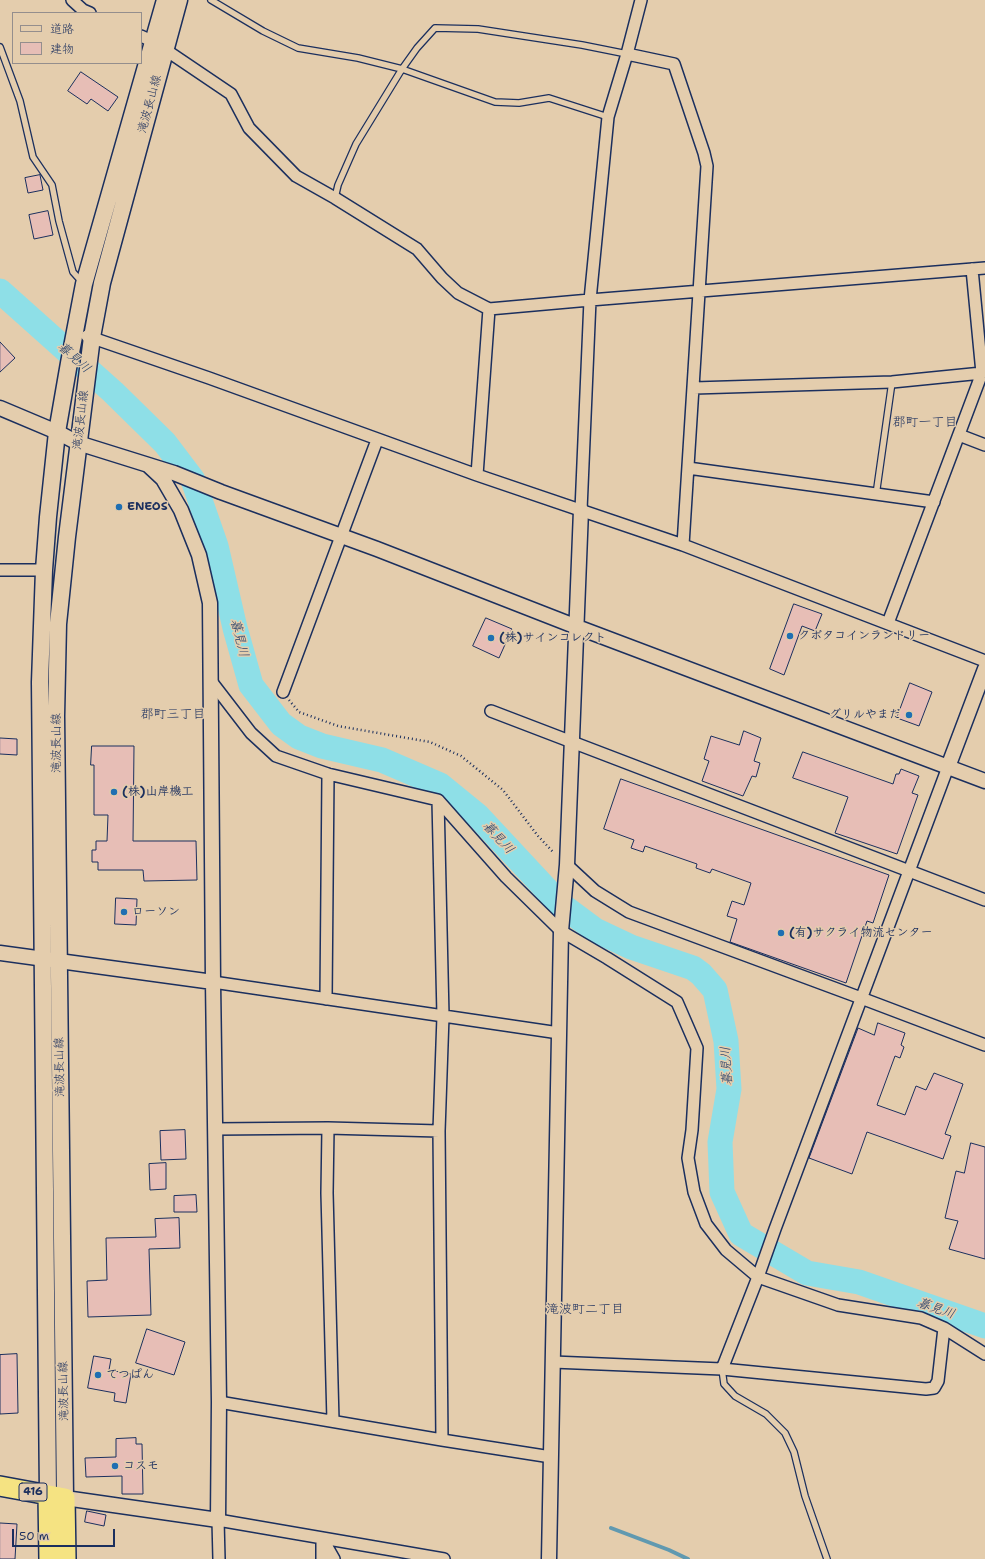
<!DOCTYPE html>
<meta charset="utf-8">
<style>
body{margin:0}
#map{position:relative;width:985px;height:1559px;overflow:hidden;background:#e4cdad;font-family:"Shantell Sans","Klee One",sans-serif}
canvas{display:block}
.legend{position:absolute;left:12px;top:12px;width:130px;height:52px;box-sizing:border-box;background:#e4cdad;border:1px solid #948e8d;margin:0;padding:5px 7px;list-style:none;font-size:12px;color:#1b2f5e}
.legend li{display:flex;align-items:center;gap:8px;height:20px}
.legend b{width:20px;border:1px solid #948e8d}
.scale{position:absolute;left:12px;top:1529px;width:103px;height:18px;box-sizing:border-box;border:2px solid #1b2f5e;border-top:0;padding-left:5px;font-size:12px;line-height:14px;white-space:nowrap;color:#1b2f5e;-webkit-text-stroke:3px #e4cdad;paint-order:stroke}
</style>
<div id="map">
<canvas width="985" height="1559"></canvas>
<ul class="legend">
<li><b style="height:5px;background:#e4cdad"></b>道路</li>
<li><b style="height:11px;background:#e7beb6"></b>建物</li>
</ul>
<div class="scale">50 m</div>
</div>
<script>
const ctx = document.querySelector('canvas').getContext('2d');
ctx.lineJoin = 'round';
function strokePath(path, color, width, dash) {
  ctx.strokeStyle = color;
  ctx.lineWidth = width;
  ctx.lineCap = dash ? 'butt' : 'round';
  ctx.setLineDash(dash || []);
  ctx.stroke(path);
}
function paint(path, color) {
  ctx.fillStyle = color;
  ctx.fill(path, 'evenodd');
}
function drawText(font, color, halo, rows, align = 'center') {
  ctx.font = font + ' "Shantell Sans","Klee One",sans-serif';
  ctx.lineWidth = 3;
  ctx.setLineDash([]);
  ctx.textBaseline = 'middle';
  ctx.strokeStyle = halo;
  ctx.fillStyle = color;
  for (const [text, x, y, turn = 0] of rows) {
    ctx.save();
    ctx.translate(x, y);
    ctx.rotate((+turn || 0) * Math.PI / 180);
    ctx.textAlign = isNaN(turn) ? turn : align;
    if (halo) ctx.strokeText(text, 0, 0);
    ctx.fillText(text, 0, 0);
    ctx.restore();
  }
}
const stream = new Path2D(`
 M611 1528 669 1550 688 1559`);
const river = new Path2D(`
 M0 291 113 392 165 443 193 480 216 546 235 628 251 685 281 724 299 737 322 746 382 760 440 785 478 816 560 904 595 930 631 947 693 968 701 974 715 990 726 1041 729 1089 720 1142 722 1192 741 1234 807 1273 859 1282 985 1326`);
const building = new Path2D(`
 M81 72 118 97 108 111 91 99 87 104 68 91Z
 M40 175 43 190 28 193 25 178Z
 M48 211 53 235 34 239 29 215Z
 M0 342 15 358 0 372Z
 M794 604 822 614 815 631 802 626 784 675 770 669Z
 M486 618 512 629 499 658 473 646Z
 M910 683 932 692 919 726 897 718Z
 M744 731 761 738 754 761 760 763 756 777 752 776 743 796 702 781 709 761 704 759 711 736 739 745Z
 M0 738 17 739V755L0 754Z
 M92 746H134L133 841H196L197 880 144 881 143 870H98V862H92V850H96V841H107L108 815H94V765H91Z
 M803 752 893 784 896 774H899L901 769 919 776 912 793 918 795 897 854 835 833 848 797 793 778Z
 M621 779 889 875 873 923 867 921 846 983 730 942 737 919 727 916 732 901 744 905 751 883 712 869 710 873 696 868 697 864 645 846 643 852 631 848 634 840 604 829Z
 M116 898 137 899 136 925 115 924Z
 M878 1023 905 1033 901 1045 904 1047 900 1058 895 1056 877 1105 905 1115 916 1086 926 1090 934 1073 963 1084 945 1134 951 1136 943 1159 867 1132 852 1174 809 1158 858 1028 874 1035Z
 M185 1130 186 1159 161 1160 160 1131Z
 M971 1143 985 1147V1259L949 1249 958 1221 945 1218 956 1171 964 1173Z
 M166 1163V1189L150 1190 149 1164Z
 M196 1195 197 1212H174V1196Z
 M179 1218 180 1248 149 1249 151 1315 88 1317 87 1281 107 1280 106 1238 156 1237 155 1219Z
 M147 1329 185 1342 174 1375 136 1363Z
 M17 1354 18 1413 0 1414V1355Z
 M94 1356 111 1359 109 1370 131 1374 126 1403 114 1401 115 1393 88 1388Z
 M136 1438V1444H142L143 1494H122V1476L86 1477 85 1458 116 1457V1439Z
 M87 1511 106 1515 104 1526 85 1522Z
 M0 1523 17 1524 15 1559H0Z`);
const path = new Path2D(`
 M289 700 299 712 338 726 430 742 461 756 503 790 538 836 554 853`);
const service = new Path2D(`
 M211 0 263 31 298 48 358 58 402 69 495 102 519 103 549 98 608 117
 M0 47 20 101 33 157 52 185 59 221 73 272 82 282
 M335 198 338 185 356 144 402 69 417 48 435 28 478 29 582 45 627 54
 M876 495 892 382
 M722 1369 724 1384 735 1396 766 1414 785 1433 794 1452 805 1496 827 1559`);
const minor = new Path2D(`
 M72 0 83 10 90 13
 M141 36 154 42 231 94 249 128 296 176 335 198 417 249 442 278 458 293 489 309 590 300 985 268
 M627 54 674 64 704 153 707 166 683 545
 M87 336 209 378 477 475 683 545 985 661
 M694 388 892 382 982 373
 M959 435 985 445
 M688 468 934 502
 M477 475 489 309
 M581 510 590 300 608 117 627 54 641 0
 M0 570H44
 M888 623 982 373 972 269
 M211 681 251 733 276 756 328 774 438 800 506 877 561 931 607 958 677 1002 697 1048 692 1130 688 1158 694 1192 706 1224 726 1250 758 1277 838 1305 921 1318 944 1328 985 1354
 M283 692 377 440
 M491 711 985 900
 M438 800 443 1016 439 1131 442 1440
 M567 865 595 891 629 912 861 998 985 1045
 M213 982 559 1033
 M326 999 328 774
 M328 1128 327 1193 333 1421
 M216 1129 328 1128 439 1131
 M553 1362 722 1369 926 1389 934 1388 938 1381 944 1328
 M722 1369 758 1277 775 1229 948 767
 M219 1402 442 1440 551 1457
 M322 1538 334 1559
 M322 1541V1559
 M219 1559 218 1520 444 1559`);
const tertiary = new Path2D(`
 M0 408 57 432 78 443 174 473 221 492 377 549 577 627 985 781
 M948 767 985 669
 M0 953 213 982
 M65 1498 218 1520 219 1402 213 982 210 603 199 555 181 510 163 479 148 465
 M549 1559 561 931 567 865 581 510`);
const secondary = new Path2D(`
 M48 1495 40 682 44 570 48 517 57 432 69 363 84 284 165 0
 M65 1498 56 716 58 624 67 537 92 337 102 283 179 0`);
const trunk = new Path2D(`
 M0 1486 65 1498 66 1559
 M48 1495 49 1559`);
const markers = [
 [119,507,4,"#1f6fb2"],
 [790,636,4,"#1f6fb2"],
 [491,638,4,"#1f6fb2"],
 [909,715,4,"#1f6fb2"],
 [114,792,4,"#1f6fb2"],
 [124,912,4,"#1f6fb2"],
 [781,933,4,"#1f6fb2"],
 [98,1375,4,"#1f6fb2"],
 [115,1466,4,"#1f6fb2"]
];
const shields = [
 [33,1492,28]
];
const shieldNames = [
 ["416",33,1492]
];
const streetNames = [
 ["滝波長山線",150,104,-75],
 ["滝波長山線",81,420,-83],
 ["滝波長山線",57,743,-90],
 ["滝波長山線",60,1067,-91],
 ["滝波長山線",64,1391,-91]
];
const poiNames = [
 ["ENEOS",127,507],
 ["クボタコインランドリー",798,636],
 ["(株)サインコレクト",499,638],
 ["グリルやまだ",901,715,"right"],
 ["(株)山岸機工",122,792],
 ["ローソン",132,912],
 ["(有)サクライ物流センター",789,933],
 ["てつぱん",106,1375],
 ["コスモ",123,1466]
];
const waterNames = [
 ["暮見川",74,358,42],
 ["暮見川",239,638,76],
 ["暮見川",498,838,47],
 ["暮見川",727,1066,-93],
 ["暮見川",936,1309,19]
];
const neighbourhoodNames = [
 ["郡町一丁目",925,423],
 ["郡町三丁目",173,715],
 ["滝波町二丁目",585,1310]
];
strokePath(stream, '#6099b0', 4);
strokePath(river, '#8edfe7', 25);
paint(building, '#e7beb6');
strokePath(building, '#1b2f5e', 1);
strokePath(service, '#1b2f5e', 8);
strokePath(minor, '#1b2f5e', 14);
strokePath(tertiary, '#1b2f5e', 17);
strokePath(secondary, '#1b2f5e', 19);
strokePath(trunk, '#1b2f5e', 22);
strokePath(path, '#1b2f5e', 2.5, [1, 3]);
strokePath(service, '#e4cdad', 5.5);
strokePath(minor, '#e4cdad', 11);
strokePath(tertiary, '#e4cdad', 14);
strokePath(secondary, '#e4cdad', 16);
strokePath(trunk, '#f5e382', 19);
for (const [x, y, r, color] of markers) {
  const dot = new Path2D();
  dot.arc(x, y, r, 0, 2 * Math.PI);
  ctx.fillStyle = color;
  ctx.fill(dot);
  strokePath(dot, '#e4cdad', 1.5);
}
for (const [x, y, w] of shields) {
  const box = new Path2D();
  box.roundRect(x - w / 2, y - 9, w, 18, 3);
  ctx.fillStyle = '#e4cdad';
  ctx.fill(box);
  strokePath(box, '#1b2f5e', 1);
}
drawText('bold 11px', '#1b2f5e', null, shieldNames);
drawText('12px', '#1b2f5e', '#e4cdad', streetNames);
drawText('bold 12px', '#1b2f5e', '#e4cdad', poiNames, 'left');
drawText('italic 13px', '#26416c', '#e4cdad', waterNames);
drawText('13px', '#1b2f5e', '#e4cdad', neighbourhoodNames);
</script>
